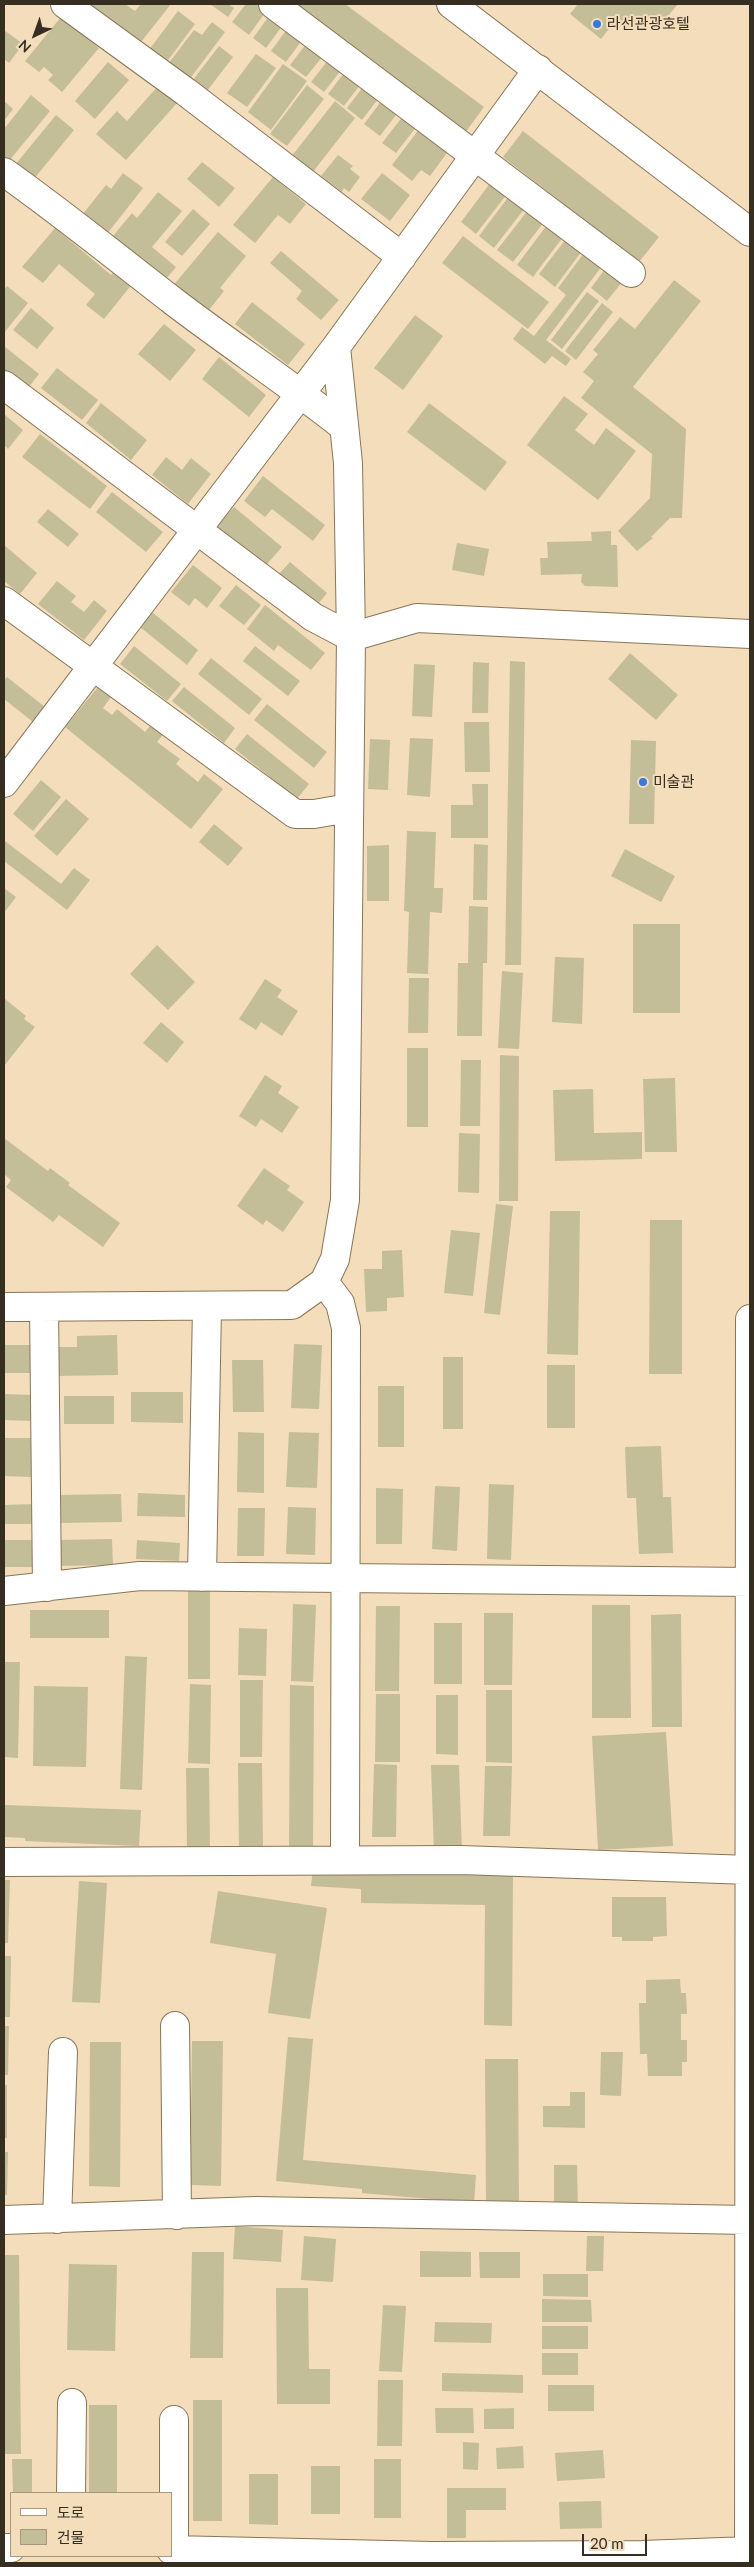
<!DOCTYPE html>
<meta charset="utf-8">
<style>
body{margin:0}
#map{position:relative;width:754px;height:2567px;overflow:hidden;background:#f3ddba;font-family:Lato,"Noto Sans KR",sans-serif}
canvas{display:block}
.frame{position:absolute;inset:0;border:5px solid #362e20;pointer-events:none}
.legend{position:absolute;left:10px;top:2492px;width:162px;height:65px;box-sizing:border-box;background:#f3ddba;border:1px solid #a7977c;margin:0;padding:6px 9px;list-style:none;font-size:15px;color:#362e20}
.legend li{display:flex;align-items:center;gap:10px;height:25px}
.legend b{width:25px;border:1px solid #a7977c}
.north{position:absolute;left:10px;top:10px;width:50px;height:50px;-webkit-text-stroke:4px #f3ddba;paint-order:stroke;rotate:222deg;font-size:14px;font-weight:700;line-height:20px;text-align:center;color:#362e20}
.north::after{content:'';display:block;margin:auto;width:18px;height:22px;background:#362e20;clip-path:polygon(50% 0,100% 100%,50% 72%,0 100%)}
.scale{position:absolute;left:582px;top:2534px;width:65px;height:22px;box-sizing:border-box;border:2px solid #362e20;border-top:0;padding-left:6px;font-size:15px;line-height:18px;white-space:nowrap;color:#362e20;-webkit-text-stroke:4px #f3ddba;paint-order:stroke}
</style>
<div id="map">
<canvas width="754" height="2567"></canvas>
<div class="frame"></div>
<ul class="legend">
<li><b style="height:6px;background:#fff"></b>도로</li>
<li><b style="height:14px;background:#c4be98"></b>건물</li>
</ul>
<div class="north">N</div>
<div class="scale">20 m</div>
</div>
<script>
const ctx = document.querySelector('canvas').getContext('2d');
ctx.lineJoin = 'round';
function paint(path, color) {
  ctx.fillStyle = color;
  ctx.fill(path, 'evenodd');
}
function strokePath(path, color, width, dash) {
  ctx.strokeStyle = color;
  ctx.lineWidth = width;
  ctx.lineCap = dash ? 'butt' : 'round';
  ctx.setLineDash(dash || []);
  ctx.stroke(path);
}
function drawText(font, color, halo, rows, align = 'center') {
  ctx.font = font + ' Lato,"Noto Sans KR",sans-serif';
  ctx.lineWidth = 4;
  ctx.setLineDash([]);
  ctx.textBaseline = 'middle';
  ctx.strokeStyle = halo;
  ctx.fillStyle = color;
  for (const [text, x, y, turn = 0] of rows) {
    ctx.save();
    ctx.translate(x, y);
    ctx.rotate((+turn || 0) * Math.PI / 180);
    ctx.textAlign = isNaN(turn) ? turn : align;
    if (halo) ctx.strokeText(text, 0, 0);
    ctx.fillText(text, 0, 0);
    ctx.restore();
  }
}
const building = new Path2D(`
 M87 4H125L135 11 141 4H171L141 42Z
 M210 4H228L234 8 228 17Z
 M246 4H259L267 10 249 35 232 22Z
 M290 4H345L484 107 465 133Z
 M578 4H678L659 27 644 15 630 32 616 20 601 39 570 14Z
 M178 11 195 24 166 63 149 50Z
 M272 12 285 22 266 48 253 38Z
 M61 17 99 48 62 92 48 80 53 75 44 67 39 72 25 61Z
 M212 22 225 32 189 80 168 64 194 30 202 35Z
 M290 25 305 36 286 62 271 51Z
 M4 30 23 44 9 63 4 59Z
 M310 39 327 51 306 77 290 65Z
 M219 46 233 57 207 91 193 80Z
 M256 54 276 68 247 107 227 93Z
 M329 59 342 69 324 92 311 82Z
 M108 62 129 80 95 119 75 101Z
 M283 64 307 81 271 130 248 112Z
 M347 69 363 81 344 106 328 94Z
 M366 83 381 95 362 120 347 108Z
 M307 85 324 99 287 146 270 134Z
 M158 86 177 103 126 160 96 134 117 111 127 121Z
 M31 95 50 111 9 161 4 157V129Z
 M386 95 402 107 380 136 364 124Z
 M4 101 13 109 4 121Z
 M335 101 355 118 312 173 291 157Z
 M56 115 74 130 33 180 15 165Z
 M403 116 417 126 396 153 382 143Z
 M423 124 452 146 430 176 421 170 412 181 392 165Z
 M523 131 659 237 639 262 503 157Z
 M338 155 353 166 350 169 360 177 349 192 344 188 342 192 321 176Z
 M202 162 235 188 219 207 187 179Z
 M123 173 143 188 107 234 82 215 106 185 111 189Z
 M382 173 410 195 390 221 361 199Z
 M273 177 306 204 290 224 278 215 255 243 233 225Z
 M491 182 507 194 476 234 461 222Z
 M158 192 182 211 152 247 176 267 166 279 113 236 132 213 137 218Z
 M509 196 525 208 494 248 479 236Z
 M193 209 210 224 182 256 165 242Z
 M528 210 544 222 513 262 497 250Z
 M547 225 563 237 533 277 517 265Z
 M55 228 111 275 116 269 133 283 104 319 86 305 95 294 59 264 43 283 22 267Z
 M218 232 246 256 220 288 224 291 209 310 189 294 186 298 172 287Z
 M463 236 549 302 528 329 442 263Z
 M566 239 582 251 555 287 539 274Z
 M281 251 339 300 321 320 296 299 302 291 270 263Z
 M584 253 602 266 546 340 571 359 566 366 552 356 545 364 513 339 522 327 534 336 566 295 558 288Z
 M605 269 622 282 607 301 591 288Z
 M674 280 701 301 633 387 686 429 682 518H670L651 537 653 538 637 551 618 531 650 498 652 454 581 398 594 381 583 372 598 354 593 350 620 317 635 329Z
 M7 286 28 303 4 333V290Z
 M587 292 599 301 562 349 551 340Z
 M252 302 305 344 288 365 235 324Z
 M602 303 613 312 576 360 565 351Z
 M31 308 54 328 37 349 13 330Z
 M415 315 443 336 403 390 374 368Z
 M164 324 196 350 170 381 138 354Z
 M4 346 39 374 28 388 4 370Z
 M219 357 266 395 249 417 202 379Z
 M57 368 98 400 82 420 41 388Z
 M564 396 588 414 575 430 594 445 606 428 636 451 598 500 527 445Z
 M101 403 147 440 131 460 86 423Z
 M429 403 507 462 485 491 407 432Z
 M4 414 23 430 8 449 4 445Z
 M40 434 107 486 90 509 22 457Z
 M166 457 182 470 191 458 211 474 188 504 152 475Z
 M263 476 325 525 313 541 272 509 265 517 244 501Z
 M112 492 163 532 146 552 96 512Z
 M234 507 282 547 262 570 214 529Z
 M48 509 79 534 68 547 37 522Z
 M611 531V545H617L618 587 585 586 581 582 582 574 541 575 540 558H548L547 542 592 541 591 532Z
 M457 543 489 549 484 576 452 570Z
 M4 545 37 573 20 594 4 581Z
 M290 562 327 593 315 608 277 576Z
 M193 565 222 588 207 608 195 598 189 606 171 592Z
 M57 581 76 596 71 602 84 612 94 600 107 611 84 640 38 604Z
 M236 585 261 605 244 625 219 606Z
 M265 605 325 653 311 670 278 645 274 651 247 629Z
 M152 612 198 650 187 665 140 627Z
 M134 646 181 684 167 701 120 664Z
 M255 646 300 681 288 696 243 661Z
 M630 653 678 695 656 720 608 679Z
 M211 658 262 699 249 715 198 674Z
 M510 661 525 662 521 965H505Z
 M473 662 489 663 488 713H472Z
 M414 664 435 665 432 717 412 716Z
 M7 677 45 707 33 722 4 699V680Z
 M98 687 111 697 103 708 112 715 117 709 145 732 154 721 166 731 157 742 180 759 176 764 198 782 204 774 223 789 191 829 65 727Z
 M184 687 235 728 224 743 172 701Z
 M267 704 327 752 314 768 254 720Z
 M464 722H489L490 772H465Z
 M247 734 309 784 297 799 235 749Z
 M410 738 433 739 430 797 407 795Z
 M370 739 390 740 388 790 368 789Z
 M631 740 656 741 654 824H629Z
 M41 780 61 797 33 831 13 814Z
 M472 784H488V838H451V805H473Z
 M66 799 89 819 57 856 34 836Z
 M214 824 243 848 228 866 199 842Z
 M407 831 436 832 434 888H443L442 913 430 912 428 974 407 973 409 912 404 911Z
 M5 841 61 884 74 868 90 880 67 910 4 861Z
 M474 844 488 845 487 900H473Z
 M389 845V901H367V846Z
 M625 849 675 876 661 902 611 876Z
 M4 888 16 897 4 913Z
 M469 906 488 907 487 963H483L482 1036H457L458 963H468Z
 M633 924H680V1013H633Z
 M157 945 195 982 168 1010 130 974Z
 M555 957 584 958 582 1024 552 1022Z
 M502 971 523 973 519 1049 498 1048Z
 M409 978H429L428 1033H408Z
 M265 979 282 990 277 997 298 1011 282 1036 261 1022 256 1030 239 1019Z
 M4 998 26 1016 24 1019 35 1027 4 1066Z
 M161 1022 184 1042 167 1063 143 1043Z
 M407 1048H428V1127H407Z
 M500 1055 519 1056 518 1201H499Z
 M461 1060H481L480 1126H460Z
 M265 1075 282 1086 278 1093 299 1107 282 1133 261 1119 256 1127 239 1116Z
 M675 1078 677 1152H645L643 1079Z
 M593 1089 594 1133 642 1132V1159L555 1161 553 1090Z
 M459 1133 480 1134 479 1193 458 1192Z
 M4 1138 48 1171 50 1168 70 1183 68 1185 120 1223 103 1247 59 1215 53 1222 6 1187 11 1180 4 1174Z
 M264 1168 290 1186 287 1190 304 1202 283 1232 266 1220 263 1225 237 1206Z
 M496 1204 513 1206 500 1315 484 1313Z
 M550 1211H580L578 1355 547 1354Z
 M650 1220H682V1374H649Z
 M451 1230 480 1233 473 1296 444 1293Z
 M402 1250 404 1297 387 1298V1311L366 1312 364 1269H382V1251Z
 M117 1335 118 1375 58 1376V1347H77V1336Z
 M294 1344 322 1345 319 1409 291 1408Z
 M4 1345H38V1373H4Z
 M443 1357H463V1429H443Z
 M232 1360H263L264 1412H233Z
 M547 1365H575V1428H547Z
 M378 1386H404V1447H378Z
 M131 1392H183V1423L131 1422Z
 M4 1394 33 1395 32 1421 4 1420Z
 M64 1396H114V1424H64Z
 M238 1432 264 1433V1493L237 1492Z
 M289 1432 319 1433 317 1488 286 1487Z
 M4 1438H33L31 1477 4 1476Z
 M661 1446 663 1497H671L673 1553 639 1554 636 1498H627L625 1447Z
 M489 1484 514 1485 511 1560 487 1559Z
 M435 1486 460 1487 457 1551 432 1549Z
 M376 1488 403 1489 402 1544H376Z
 M138 1493 185 1495V1517L137 1516Z
 M121 1494 122 1522 58 1523V1495Z
 M34 1504 35 1524H4V1505Z
 M288 1507 316 1508 315 1555 286 1554Z
 M238 1508H265L264 1556H237Z
 M112 1539 113 1565 57 1566V1540Z
 M4 1540H42L41 1567H4Z
 M137 1540 180 1543 179 1561 136 1559Z
 M188 1591H210V1679H188Z
 M293 1604 316 1605 313 1682 291 1681Z
 M592 1605H630L631 1718H592Z
 M376 1606H400L399 1691H375Z
 M30 1610H109V1638H30Z
 M484 1613H513L512 1685H484Z
 M681 1614 682 1727H652L651 1615Z
 M434 1623H462V1684H434Z
 M239 1628 267 1629 266 1676 238 1675Z
 M125 1656 147 1657 142 1790 120 1789Z
 M4 1662H20L18 1758 4 1757Z
 M240 1680H263L262 1757H240Z
 M190 1684 211 1685 210 1764 188 1763Z
 M290 1685 314 1686 313 1849 289 1848Z
 M34 1686 88 1687 86 1767 33 1766Z
 M486 1690H512V1763L486 1762Z
 M376 1694H400V1762H375Z
 M436 1695H458V1755L436 1754Z
 M666 1732 673 1846 598 1850 592 1736Z
 M238 1763H262L263 1849H239Z
 M374 1764 397 1765 396 1837H372Z
 M431 1765H459L462 1852 434 1853Z
 M485 1766H512L510 1836H483Z
 M186 1768H209L210 1850H187Z
 M5 1805 141 1810 139 1846 25 1841V1838L4 1837Z
 M313 1869 361 1873 513 1874 512 2026 484 2025 485 1905 361 1903V1889L311 1886Z
 M4 1880H10L8 1943H4Z
 M79 1881 107 1883 100 2003 72 2002Z
 M218 1891 327 1908 310 2019 268 2013 276 1954 210 1943Z
 M612 1897H666L667 1936 653 1937V1941H622V1937H612Z
 M4 1956H11L10 2017H4Z
 M680 1979 681 1993H686L687 2014H681V2040H687V2062H682V2076H648L647 2054H640L639 2003H646V1980Z
 M4 2026H9L8 2075H4Z
 M288 2037 313 2039 303 2160 476 2175 474 2203 362 2193V2189L276 2181Z
 M192 2041H223L221 2186 190 2185Z
 M90 2042H121L120 2187 89 2186Z
 M601 2052H623L621 2096 600 2095Z
 M485 2059H518L519 2205 486 2206Z
 M4 2085H7V2138H4Z
 M570 2092H585V2128L543 2127V2106H570Z
 M4 2152H8L7 2195H4Z
 M554 2165H577L578 2210H554Z
 M235 2226 283 2230 281 2262 233 2259Z
 M304 2236 336 2239 333 2282 301 2280Z
 M587 2236H604L603 2271H586Z
 M420 2251 471 2252V2277H420Z
 M192 2252H224L223 2358H190Z
 M479 2252H520V2278H480Z
 M4 2255H19L21 2454H4Z
 M69 2264 117 2265 115 2351 67 2350Z
 M543 2274H588V2297L543 2296Z
 M276 2288H308L309 2369H330V2404H277Z
 M542 2299 591 2300 592 2322H542Z
 M383 2305 406 2306 402 2372 379 2371Z
 M435 2322 492 2323 491 2343 434 2342Z
 M542 2326H588V2349H542Z
 M542 2353H578V2375H542Z
 M442 2373 523 2375V2393L442 2391Z
 M378 2380H403L402 2446H377Z
 M548 2385H594V2411H548Z
 M193 2400H222V2521H193Z
 M89 2405H117V2493H89Z
 M435 2408H473L474 2433H436Z
 M514 2408V2429H484V2409Z
 M463 2442 479 2443 478 2470 463 2469Z
 M523 2446 524 2468 497 2469 496 2448Z
 M603 2450 605 2478 557 2481 555 2453Z
 M12 2459H32V2493H13Z
 M374 2459H401V2518H374Z
 M311 2466H340V2514H311Z
 M249 2474H278V2525L249 2524Z
 M447 2488H506V2510H466V2538H447Z
 M601 2501 602 2528 560 2529 559 2502Z`);
const minor = new Path2D(`
 M65 4 186 92 402 257
 M273 4 631 273
 M4 172C62 213 117 258 173 301 229 344 289 383 344 427
 M4 385 313 617 351 637 417 618 750 634
 M4 601 295 814H314L349 808
 M4 783 336 347
 M324 1282 340 1303 346 1328 345 1860
 M4 1307 292 1305 324 1282 335 1259 345 1200 351 637 348 463 336 347 538 69
 M44 1307 47 1587
 M202 1577 207 1307
 M4 1591 140 1576 750 1582
 M4 1862 461 1860 750 1870
 M175 2026 177 2215
 M57 2219 63 2052
 M4 2220 256 2211 749 2220
 M71 2493 72 2403
 M4 2548H11
 M171 2550 432 2556 642 2555 749 2551
 M174 2550V2420
 M749 2563 750 1319`);
const major = new Path2D(`
 M451 4 750 232`);
const markers = [
 [597,24,5,"#3578e6"],
 [643,782,5,"#3578e6"]
];
const poiNames = [
 ["라선관광호텔",607,24],
 ["미술관",653,782]
];
paint(building, '#c4be98');
strokePath(minor, '#897556', 30);
strokePath(major, '#897556', 30);
strokePath(minor, '#fff', 28);
strokePath(major, '#fff', 28);
for (const [x, y, r, color] of markers) {
  const dot = new Path2D();
  dot.arc(x, y, r, 0, 2 * Math.PI);
  ctx.fillStyle = color;
  ctx.fill(dot);
  strokePath(dot, '#f3ddba', 2);
}
drawText('15px', '#362e20', '#f3ddba', poiNames, 'left');
</script>
